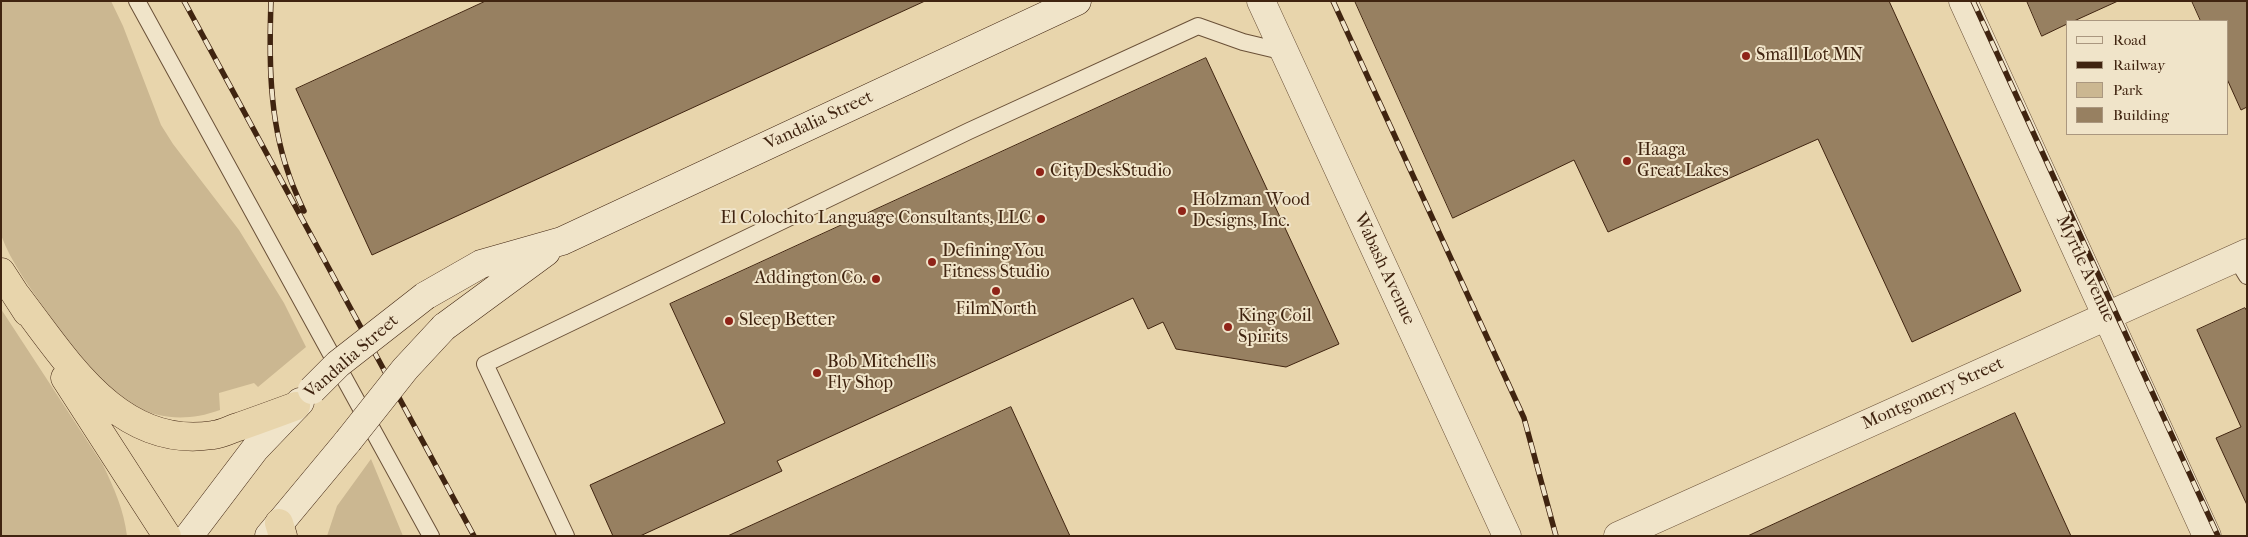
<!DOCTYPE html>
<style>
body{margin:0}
#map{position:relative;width:2248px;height:537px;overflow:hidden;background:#e8d5ac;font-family:"IM FELL French Canon",serif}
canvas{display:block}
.frame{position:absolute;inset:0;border:2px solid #402410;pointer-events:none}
.legend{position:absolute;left:2066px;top:20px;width:162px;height:115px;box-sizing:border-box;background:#f0e4c9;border:1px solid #aa977f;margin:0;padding:6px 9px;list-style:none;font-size:15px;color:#402410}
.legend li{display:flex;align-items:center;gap:10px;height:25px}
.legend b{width:25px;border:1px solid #aa977f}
</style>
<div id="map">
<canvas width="2248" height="537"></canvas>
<div class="frame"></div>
<ul class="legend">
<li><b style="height:6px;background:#f0e4c9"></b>Road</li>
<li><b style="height:6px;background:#402410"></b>Railway</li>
<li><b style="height:14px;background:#cbb791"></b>Park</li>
<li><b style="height:14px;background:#978061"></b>Building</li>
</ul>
</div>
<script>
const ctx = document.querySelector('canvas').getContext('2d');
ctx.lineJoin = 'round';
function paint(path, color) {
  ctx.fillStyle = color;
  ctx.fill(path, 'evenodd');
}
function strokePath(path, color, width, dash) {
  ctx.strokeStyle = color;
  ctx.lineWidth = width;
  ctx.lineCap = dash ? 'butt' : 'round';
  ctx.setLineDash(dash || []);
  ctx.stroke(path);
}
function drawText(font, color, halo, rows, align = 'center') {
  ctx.font = font + ' "IM FELL French Canon",serif';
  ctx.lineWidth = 4;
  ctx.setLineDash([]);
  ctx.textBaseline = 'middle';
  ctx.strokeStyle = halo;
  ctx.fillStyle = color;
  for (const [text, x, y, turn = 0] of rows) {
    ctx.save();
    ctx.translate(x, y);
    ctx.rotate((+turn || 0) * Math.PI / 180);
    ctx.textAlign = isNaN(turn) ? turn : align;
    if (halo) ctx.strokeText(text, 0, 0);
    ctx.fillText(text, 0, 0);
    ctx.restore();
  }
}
const green = new Path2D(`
 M1 1H111L123 26 161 125 173 144 239 230 284 303 306 347 258 387 254 383 219 393 220 410C137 440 89 374 48 313 30 288 12 264 1 235Z
 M1 309 103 465C114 488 124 510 127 536H1Z
 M371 459 403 536H327L337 506Z`);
const building = new Path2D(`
 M486 1H925L372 255 296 89Z
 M1355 1H1889L2021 291 1912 342 1818 139 1608 232 1574 160 1453 218Z
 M2027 1H2118L2074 21H2067V24L2042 36Z
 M2192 1H2247V107L2241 110 2227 79V21H2201Z
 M1206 58 1339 344 1286 367 1176 349 1163 322 1148 329 1133 298 777 461 782 471 640 536H613L590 485 725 423 670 304Z
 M2245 308 2247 311V505L2216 438 2241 427 2197 330Z
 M1011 407 1070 536H728Z
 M2015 413 2071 536H1748Z`);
const lane = new Path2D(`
 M137 1 431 536
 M2236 258 2247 276
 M566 536 485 364 969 131 1198 26 1243 42 1285 52`);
const street = new Path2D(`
 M1261 1 1507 536
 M1963 1 2207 536
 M1618 536 2247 253`);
const secondary = new Path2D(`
 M425 296 481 264 562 241 1077 1
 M444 327 546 252
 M189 536 255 449 300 402
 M269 536 348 441`);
const highway = new Path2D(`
 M1 272 27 312
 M17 296C66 360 119 450 213 435 222 434 231 429 238 427 258 420 277 413 296 406
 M65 378 167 536
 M279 523 283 536`);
const rail = new Path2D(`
 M184 1 474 536
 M271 1C269 58 269 118 288 172 292 185 298 198 304 211
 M1333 1 1524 418 1556 536
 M1973 1 2218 536`);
const secondaryBridge = new Path2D(`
 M312 390 338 364 425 296
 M348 441 405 369 444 327`);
const markers = [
 [1746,56,5,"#8f2418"],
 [1627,161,5,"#8f2418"],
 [1040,172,5,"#8f2418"],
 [1182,211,5,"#8f2418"],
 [1041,219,5,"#8f2418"],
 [932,262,5,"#8f2418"],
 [876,279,5,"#8f2418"],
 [996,291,5,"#8f2418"],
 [729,321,5,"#8f2418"],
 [1228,327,5,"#8f2418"],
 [817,373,5,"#8f2418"]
];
const poiNames = [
 ["Small Lot MN",1756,56],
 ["Haaga",1637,151],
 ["Great Lakes",1637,172],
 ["CityDeskStudio",1050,172],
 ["Holzman Wood",1192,201],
 ["Designs, Inc.",1192,222],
 ["El Colochito Language Consultants, LLC",1031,219,"right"],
 ["Defining You",942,252],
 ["Fitness Studio",942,273],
 ["Addington Co.",866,279,"right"],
 ["FilmNorth",996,310,"center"],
 ["King Coil",1238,317],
 ["Spirits",1238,338],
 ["Sleep Better",739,321],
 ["Bob Mitchell's",827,363],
 ["Fly Shop",827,384]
];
const streetNames = [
 ["Vandalia Street",819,121,-25],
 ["Wabash Avenue",1384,269,65],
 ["Myrtle Avenue",2085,269,65],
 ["Vandalia Street",352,357,-41],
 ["Montgomery Street",1933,394,-24]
];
paint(green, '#cbb791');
paint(building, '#978061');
strokePath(building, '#402410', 1);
strokePath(lane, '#6a5037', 18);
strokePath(street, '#6a5037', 29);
strokePath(secondary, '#402410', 29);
strokePath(highway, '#402410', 29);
strokePath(lane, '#f0e4c9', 16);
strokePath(street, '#f0e4c9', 28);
strokePath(secondary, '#f0e4c9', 28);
strokePath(highway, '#e8d5ac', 28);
strokePath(rail, '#402410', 5.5);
strokePath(rail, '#f0e4c9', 4, [11]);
strokePath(secondaryBridge, '#402410', 29, []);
strokePath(secondaryBridge, '#f0e4c9', 28);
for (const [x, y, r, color] of markers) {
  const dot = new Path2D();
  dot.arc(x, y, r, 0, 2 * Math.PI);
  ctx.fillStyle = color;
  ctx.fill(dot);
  strokePath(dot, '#f0e4c9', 2);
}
drawText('18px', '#402410', '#f0e4c9', poiNames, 'left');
drawText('18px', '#402410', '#f0e4c9', streetNames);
</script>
